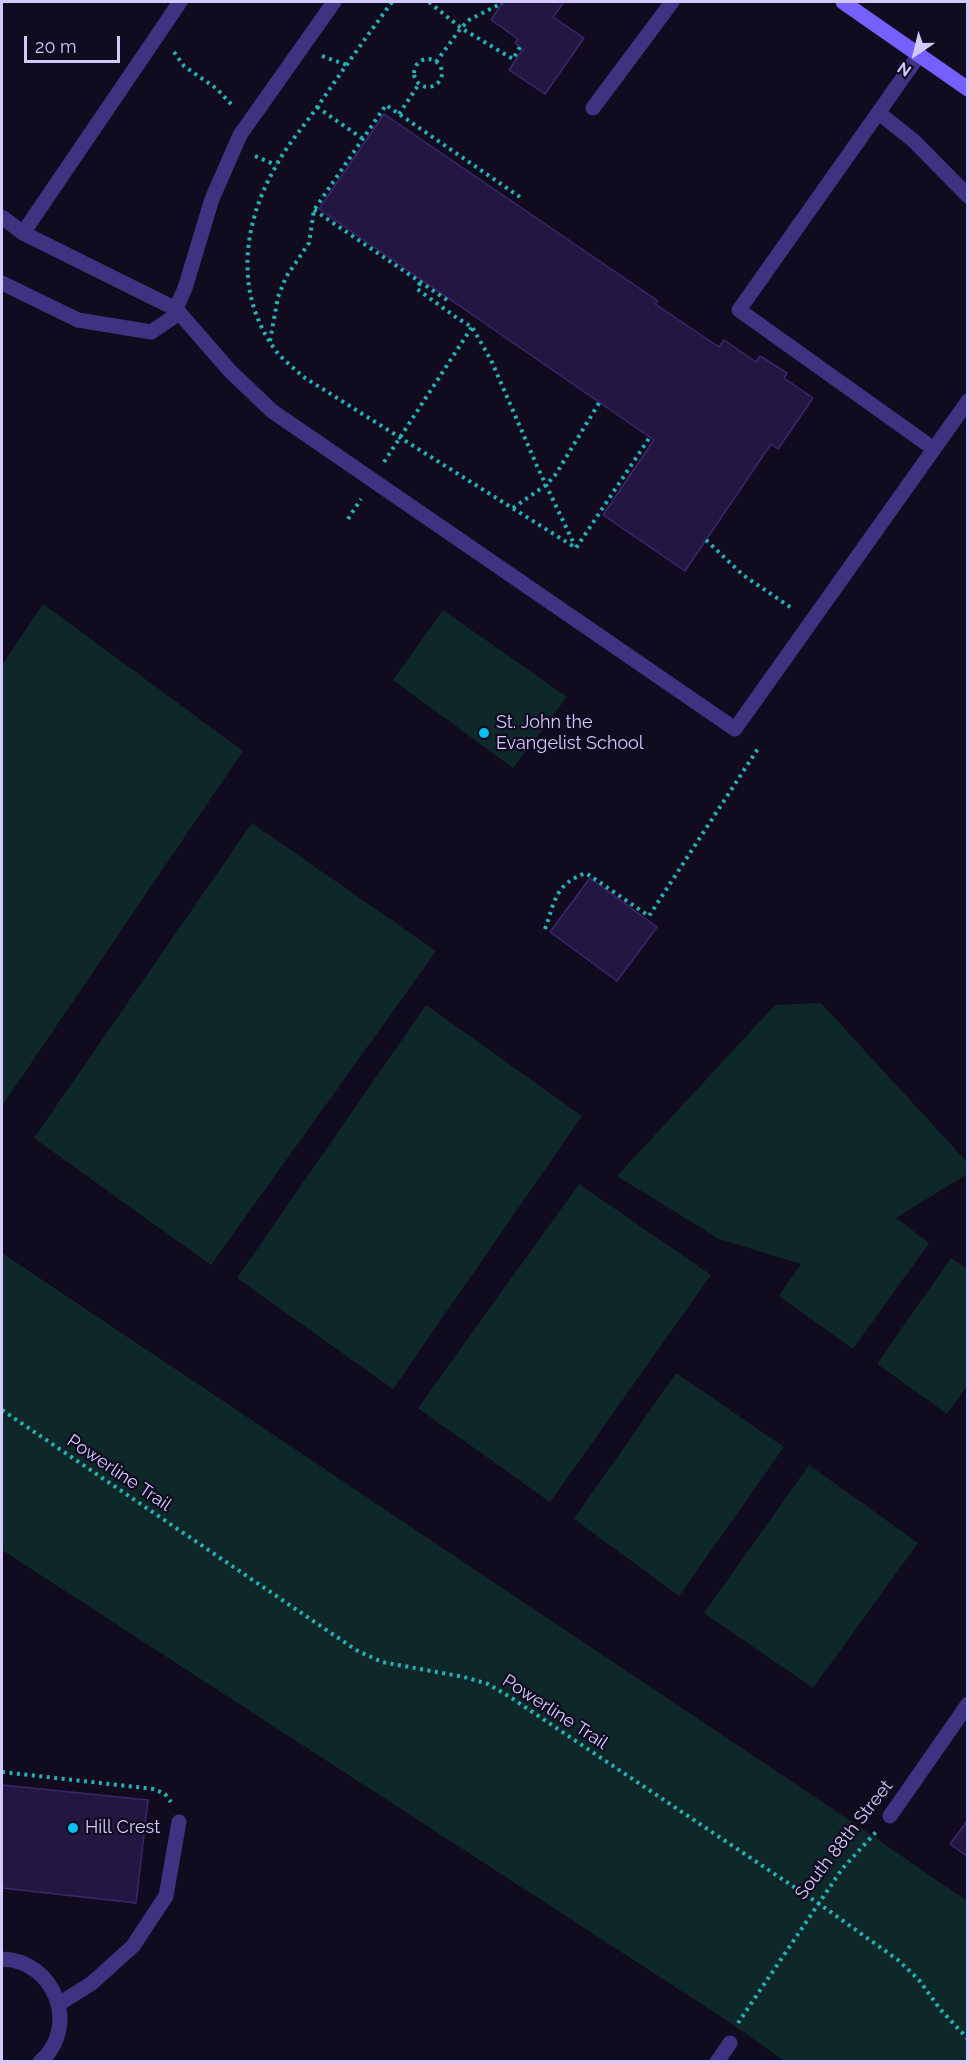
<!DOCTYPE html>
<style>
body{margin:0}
#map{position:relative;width:969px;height:2063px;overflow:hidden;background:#100b1f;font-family:Raleway,sans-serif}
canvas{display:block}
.frame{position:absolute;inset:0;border:3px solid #d4c9ff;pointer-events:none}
.north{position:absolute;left:885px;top:24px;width:60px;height:60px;-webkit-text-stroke:4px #100b1f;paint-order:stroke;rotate:215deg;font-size:16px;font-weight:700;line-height:24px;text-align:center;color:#d4c9ff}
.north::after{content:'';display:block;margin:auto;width:21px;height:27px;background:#d4c9ff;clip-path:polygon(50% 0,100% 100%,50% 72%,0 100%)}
.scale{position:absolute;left:24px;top:36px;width:96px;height:27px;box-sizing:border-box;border:3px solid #d4c9ff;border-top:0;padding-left:8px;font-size:18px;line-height:21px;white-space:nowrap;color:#d4c9ff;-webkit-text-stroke:4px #100b1f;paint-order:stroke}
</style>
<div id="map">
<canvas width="969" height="2063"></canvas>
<div class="frame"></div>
<div class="north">N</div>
<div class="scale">20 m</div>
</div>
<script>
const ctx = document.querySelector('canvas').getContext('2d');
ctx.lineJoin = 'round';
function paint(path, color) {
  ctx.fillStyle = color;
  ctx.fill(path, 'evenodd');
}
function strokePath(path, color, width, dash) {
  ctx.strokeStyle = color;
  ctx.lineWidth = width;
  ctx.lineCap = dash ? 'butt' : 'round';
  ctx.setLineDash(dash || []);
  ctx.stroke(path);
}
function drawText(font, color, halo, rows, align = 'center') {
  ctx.font = font + ' Raleway,sans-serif';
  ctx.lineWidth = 4.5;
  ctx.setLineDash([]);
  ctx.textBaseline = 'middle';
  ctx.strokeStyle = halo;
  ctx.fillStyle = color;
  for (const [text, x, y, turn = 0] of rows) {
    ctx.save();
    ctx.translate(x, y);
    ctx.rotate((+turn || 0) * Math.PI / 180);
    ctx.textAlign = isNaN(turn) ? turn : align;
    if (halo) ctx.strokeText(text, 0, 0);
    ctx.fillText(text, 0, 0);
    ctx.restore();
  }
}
const green = new Path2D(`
 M43 604 243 751 2 1106V665Z
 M443 610 567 697 513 768 393 680Z
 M252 823 436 951 211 1265 34 1138Z
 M821 1003 967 1162V1174L896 1218 929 1243 853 1349 779 1296 801 1264 719 1239 617 1176 775 1005Z
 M426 1005 582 1116 393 1389 237 1278Z
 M579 1184 711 1275 550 1502 418 1408Z
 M2 1253 861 1828 967 1901V2061H785L723 2018 2 1550Z
 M951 1258 967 1269V1386L947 1414 877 1364Z
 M676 1373 784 1447 679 1596 574 1519Z
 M809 1465 918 1543 813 1688 704 1613Z`);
const building = new Path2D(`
 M500 2H564L553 17 584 38 545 94 509 70 523 49 515 43 518 39 491 20 502 3Z
 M384 114 658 301 655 304 719 347 724 340 756 362 760 356 787 373 784 378 813 398 778 449 771 444 685 571 603 515 654 440 319 209Z
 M590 878 657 927 617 981 550 932Z
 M2 1785 148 1800 136 1903 2 1888Z
 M968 1820V1857L950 1844Z`);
const path = new Path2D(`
 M392 2C367 36 342 71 318 106 304 126 287 145 276 166 242 225 234 294 276 351 283 360 294 368 302 376L576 548 650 437
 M429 2 461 28 513 59 520 47
 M174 52 184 66 217 89 232 105
 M322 56 347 65
 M414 73a14 14 0 1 1 28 0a14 14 0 1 1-28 0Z
 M436 62 461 28 469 20 502 3
 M317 107 363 139
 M399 114 419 84
 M255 156 276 165
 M314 210 447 300
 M420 283 417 289 457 318 472 327 491 360 537 466 575 546
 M270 341 278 297 286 277 309 243 314 210 386 105 520 197
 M384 462 472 327
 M513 508 546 485 556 474 599 403
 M348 519 361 499
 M706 540 743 575 793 609
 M545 929C555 901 555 884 586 873L649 916 759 747
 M2 1410 356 1650 382 1662 464 1677 488 1684 510 1697 818 1903 898 1960 919 1980 940 2009 968 2039
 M2 1772 154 1789 165 1794 171 1802
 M738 2023 842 1869 876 1832`);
const lane = new Path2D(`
 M919 55 739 310 934 449
 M593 108 672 2
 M879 113 914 141 968 196
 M2 217 23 233 180 2
 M23 233 176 309 230 371 272 411 735 729 968 401
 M2 283 78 320 151 332 172 318 185 288 212 199 240 135 334 2
 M59 2004 92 1983 133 1946 166 1896 179 1822`);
const street = new Path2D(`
 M890 1816 968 1704
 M2 1959C54 1960 81 2026 40 2062
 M717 2062 730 2043`);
const secondary = new Path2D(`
 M843 2 968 89`);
const markers = [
 [484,733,6,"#00c5f4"],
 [73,1828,6,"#00c5f4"]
];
const poiNames = [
 ["St. John the",496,723],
 ["Evangelist School",496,744],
 ["Hill Crest",85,1828]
];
const streetNames = [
 ["Powerline Trail",119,1473,34],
 ["Powerline Trail",555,1712,33],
 ["South 88th Street",844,1840,-52]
];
paint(green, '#0e2829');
paint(building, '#231641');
strokePath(building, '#3c276e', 1.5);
strokePath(path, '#27b1b6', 4, [3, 4.5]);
strokePath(lane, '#3d3381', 15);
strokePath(street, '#3d3381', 15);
strokePath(secondary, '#7360ff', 15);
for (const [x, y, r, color] of markers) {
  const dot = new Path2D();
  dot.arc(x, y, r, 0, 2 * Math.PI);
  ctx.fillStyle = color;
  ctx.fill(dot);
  strokePath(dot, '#100b1f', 2);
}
drawText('18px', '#d4c9ff', '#100b1f', poiNames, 'left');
drawText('18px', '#d4c9ff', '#100b1f', streetNames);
</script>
